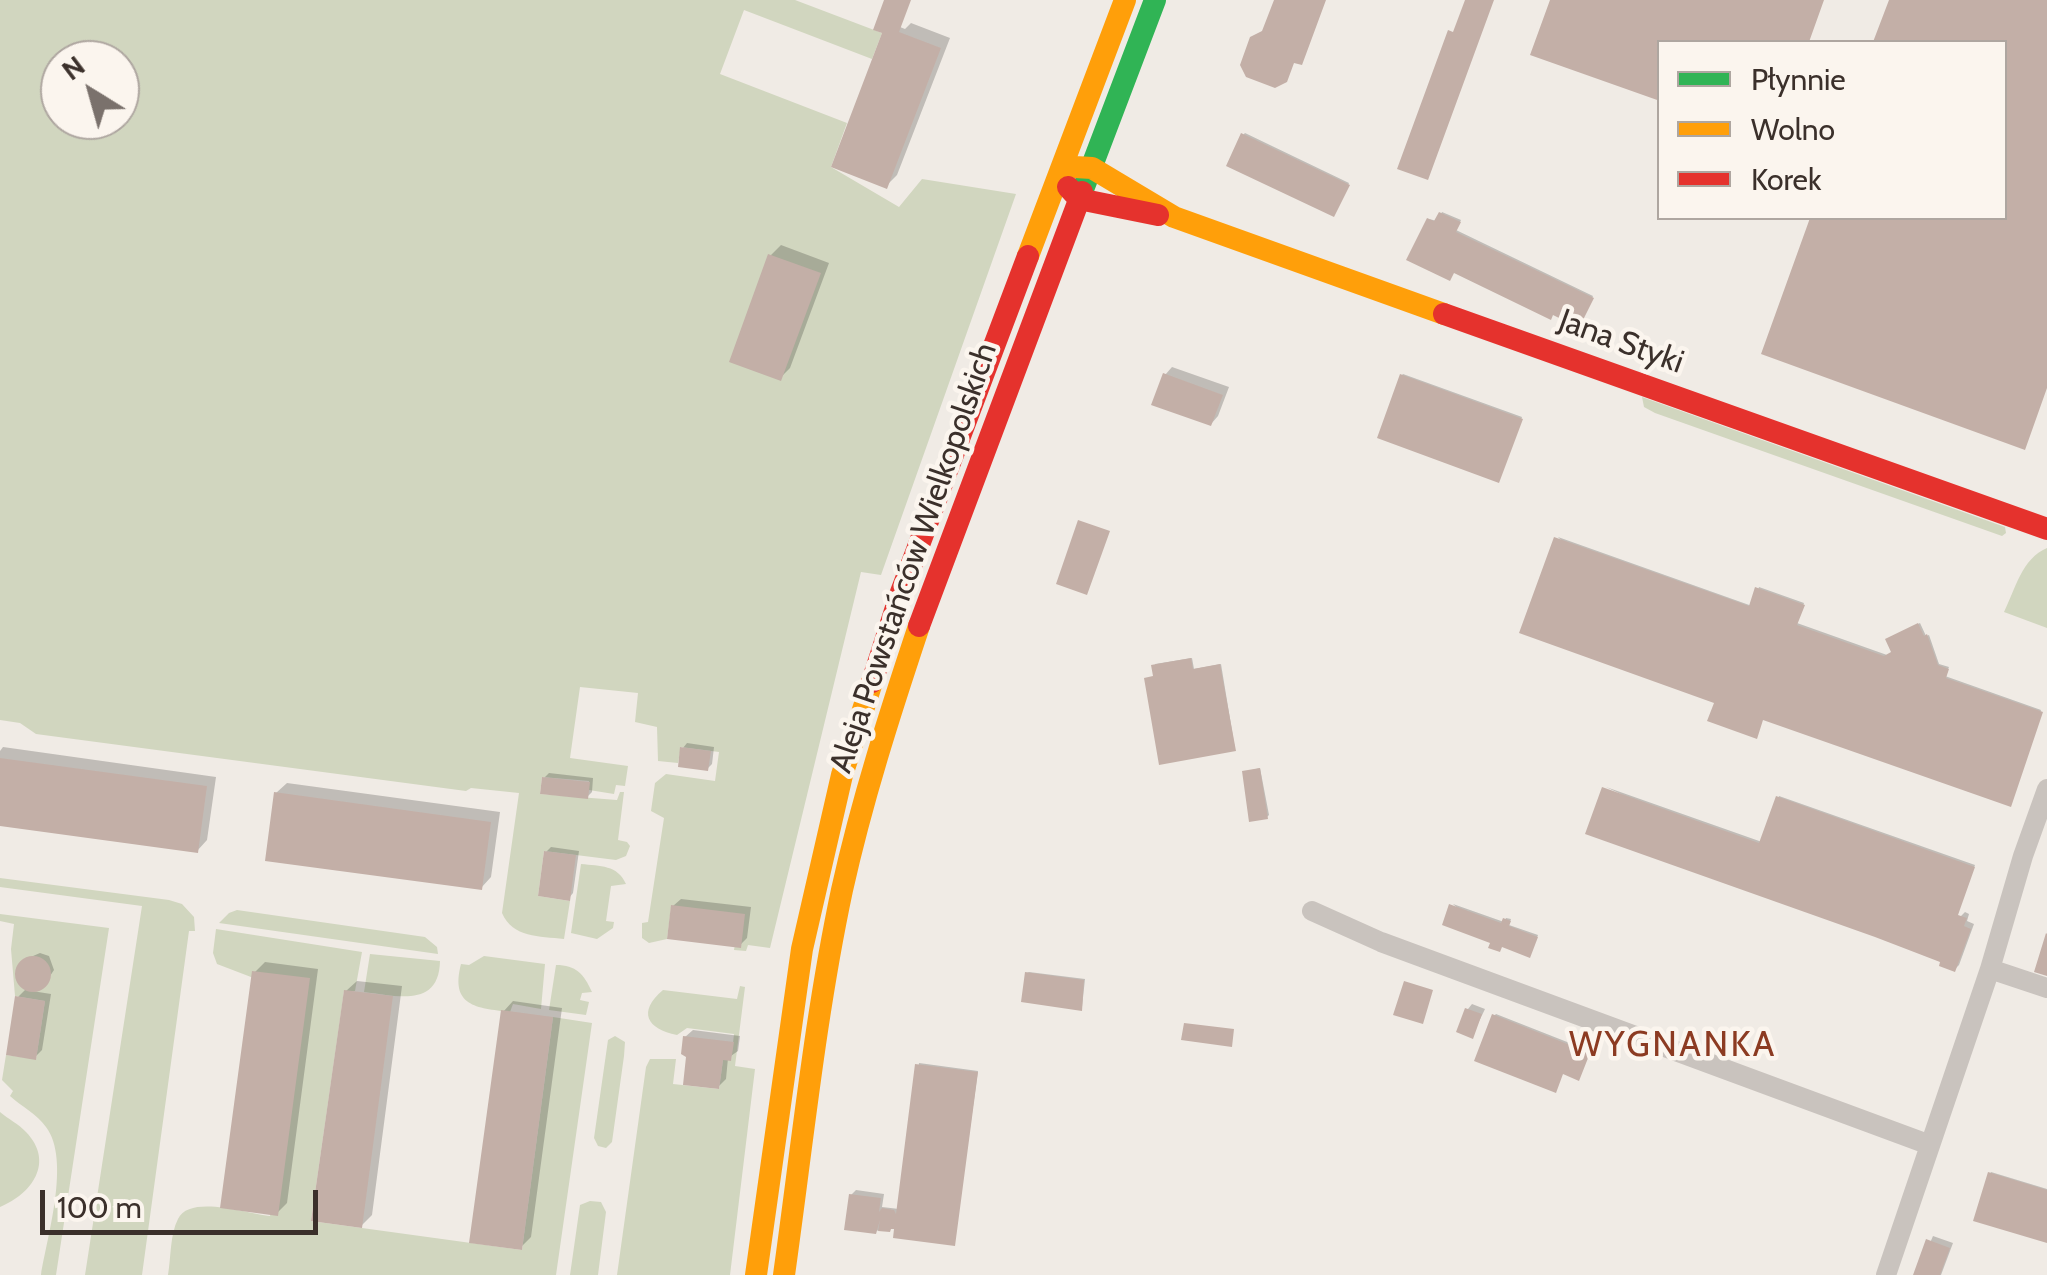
<!DOCTYPE html>
<meta charset="utf-8">
<style>
body{margin:0}
#map{position:relative;width:2047px;height:1275px;overflow:hidden;background:#f0ebe5;font-family:Cabin,sans-serif}
canvas{display:block}
.legend{position:absolute;left:1657px;top:40px;width:350px;height:180px;box-sizing:border-box;background:#fbf5ee;border:2px solid #aea6a0;margin:0;padding:12px 18px;list-style:none;font-size:30px;color:#3b302b}
.legend li{display:flex;align-items:center;gap:20px;height:50px}
.legend b{width:50px;border:2px solid #aea6a0}
.north{position:absolute;left:40px;top:40px;width:100px;height:100px;box-sizing:border-box;background:#fbf5ee;border:2px solid #aea6a0;border-radius:50%;rotate:323deg;font-size:28px;font-weight:700;line-height:40px;text-align:center;color:#3b302b}
.north::after{content:'';display:block;margin:auto;width:35px;height:45px;background:#7a716c;clip-path:polygon(50% 0,100% 100%,50% 72%,0 100%)}
.scale{position:absolute;left:40px;top:1190px;width:278px;height:45px;box-sizing:border-box;border:5px solid #3b302b;border-top:0;padding-left:12px;font-size:30px;line-height:35px;white-space:nowrap;color:#3b302b;-webkit-text-stroke:8px #fbf5ee;paint-order:stroke}
</style>
<div id="map">
<canvas width="2047" height="1275"></canvas>
<ul class="legend">
<li><b style="height:12px;background:#30b455"></b>Płynnie</li>
<li><b style="height:12px;background:#ff9f0a"></b>Wolno</li>
<li><b style="height:12px;background:#e5322d"></b>Korek</li>
</ul>
<div class="north">N</div>
<div class="scale">100 m</div>
</div>
<script>
const ctx = document.querySelector('canvas').getContext('2d');
ctx.lineJoin = 'round';
function paint(path, color) {
  ctx.fillStyle = color;
  ctx.fill(path, 'evenodd');
}
function strokePath(path, color, width, dash) {
  ctx.strokeStyle = color;
  ctx.lineWidth = width;
  ctx.lineCap = dash ? 'butt' : 'round';
  ctx.setLineDash(dash || []);
  ctx.stroke(path);
}
function drawText(font, color, halo, rows, align = 'center') {
  ctx.font = font + ' Cabin,sans-serif';
  ctx.lineWidth = 9;
  ctx.setLineDash([]);
  ctx.textBaseline = 'middle';
  ctx.strokeStyle = halo;
  ctx.fillStyle = color;
  for (const [text, x, y, turn = 0] of rows) {
    ctx.save();
    ctx.translate(x, y);
    ctx.rotate((+turn || 0) * Math.PI / 180);
    ctx.textAlign = isNaN(turn) ? turn : align;
    if (halo) ctx.strokeText(text, 0, 0);
    ctx.fillText(text, 0, 0);
    ctx.restore();
  }
}
const green = new Path2D(`
 M0 0H795L882 33 872 59 744 10 720 74 847 123 831 167 899 207 922 179 1016 194 881 575 861 572 770 948 748 945 746 951 734 950 739 918 671 908 667 939 649 943 642 938V923L648 922 664 818 651 811 655 783 666 774 715 781 719 752 681 747 678 763 658 761 657 727 635 722 638 693 580 687 570 758 628 766 625 786 616 785 614 794 589 790V781L542 777 540 794 617 800 620 792H624L618 840 627 842 630 846 626 856 616 860 544 851 538 896 570 901 564 939C539 936 513 938 502 913L519 793 471 788 466 791 36 734 20 723 0 720ZM60 60H120V120H60Z
 M1642 397 2005 527 2006 533 2002 536 1655 413 1644 407Z
 M2047 548V628L2004 612C2015 590 2022 558 2047 548Z
 M581 864C600 866 618 865 626 884L611 886 606 921 614 922 613 928 597 939 571 933Z
 M0 878 169 900 182 904 194 917 195 931H189L142 1275H85L142 906 0 887Z
 M237 910 425 937 437 947 438 954 219 923 229 913Z
 M0 914 109 928 56 1275H41C47 1237 71 1160 46 1127 38 1115 21 1106 10 1096L13 1091 2 1080 6 1055 36 1059 45 1001 15 996 11 949 14 924 0 921Z
 M216 929 362 952 355 991H344L311 1221 522 1250 553 1017 592 1023 556 1275H168C171 1258 170 1234 178 1219 190 1194 248 1214 270 1216L305 984 251 977 217 964 213 953Z
 M370 954 440 961C439 1008 397 996 364 992Z
 M484 956 545 964 541 1009 513 1004 510 1012C476 1008 450 1006 461 964L469 965Z
 M556 965C576 965 584 974 592 992L582 993 580 1000 589 1002 586 1015 549 1010Z
 M740 986 745 987 735 1066 755 1069 730 1275H617L646 1067 650 1059H676L673 1084 719 1089 723 1060H731L734 1034 687 1028 677 1035C647 1029 637 1012 663 990L737 999Z
 M615 1036 625 1042 624 1056 612 1142 606 1148 598 1146 594 1138 608 1040Z
 M0 1112C8 1119 19 1124 26 1132 55 1162 32 1194 0 1207Z
 M590 1201 601 1202 606 1212 598 1275H570L580 1205Z`);
const shadow = new Path2D(`
 M887 0H910L900 27 905 29 911 23 950 38 897 175 886 186Z
 M1553 0H1823L1808 42H1660Z
 M1891 0H2047V386L1764 353 1813 218H2004V42H1876Z
 M1245 133 1349 183 1335 213 1243 135Z
 M1442 212 1461 220 1456 230 1593 296 1580 324 1429 219 1437 221Z
 M781 245 829 263 790 368 780 378 771 255Z
 M1172 367 1229 387 1218 416 1211 424 1165 375Z
 M1403 374 1522 417 1500 478 1402 375Z
 M1558 537 1752 606 1759 587 1804 603 1797 623 1887 655 1894 652 1889 638 1920 623 1926 636 1929 635 1939 664 1949 667 1945 676 2041 710 2009 804 1717 701Z
 M1192 658 1194 669 1221 664 1235 749 1155 676V664Z
 M687 743 714 747 712 764 707 769 683 748Z
 M3 747 216 777 207 840 197 851 0 824V751Z
 M1260 768 1269 815 1267 817 1244 772Z
 M549 773 593 778 592 792 587 797 544 778Z
 M287 783 500 812 491 877 481 888 276 793Z
 M1606 787 1762 842 1779 796 1975 865 1953 924 1965 912 1969 914 1967 921 1974 924 1959 965 1955 969 1947 952Z
 M551 847 579 851 573 893 569 898 546 852Z
 M681 899 751 907 747 938 740 945 673 906Z
 M1453 904 1504 922 1506 918 1511 919 1509 925 1538 935 1531 953 1493 942Z
 M40 953 49 956 54 970 44 985 32 991 51 994 42 1050 35 1057 18 997 26 989 17 974 26 959Z
 M265 962 318 969 287 1203 277 1213 255 972Z
 M1029 972 1085 979 1082 1007 1027 973Z
 M357 981 402 986 372 1215 361 1226 346 991Z
 M513 1001 562 1008 531 1237 521 1247 503 1012Z
 M1472 1004 1485 1009 1472 1036 1468 1009Z
 M1496 1014 1590 1051 1580 1076 1494 1016Z
 M693 1030 740 1036 738 1051 728 1058 726 1079 718 1087 689 1055 685 1037Z
 M919 1063 978 1071 954 1243 897 1227 875 1231 851 1195 856 1190 884 1194 882 1207 899 1209Z
 M1991 1172 2047 1189V1241L1990 1174Z
 M1933 1236 1953 1243 1941 1275H1916Z`);
const building = new Path2D(`
 M884 0H911L899 32 941 48 887 189 831 167 882 33 873 30Z
 M1274 0H1326L1302 65 1294 63 1287 82 1275 88 1246 77 1240 65 1250 37 1262 31Z
 M1465 0H1494L1428 180 1397 169 1448 30 1453 32Z
 M1550 0H1824L1809 42H1660V101L1530 55Z
 M1889 0H2047V388L2025 450 1761 354 1810 218H2004V42H1873Z
 M1241 133 1350 185 1334 217 1226 166Z
 M1439 212 1461 222 1456 232 1594 298 1579 328 1553 315 1551 320 1454 273 1450 281 1406 260 1427 218 1434 221Z
 M768 254 821 273 781 381 729 362Z
 M1163 373 1223 395 1211 426 1151 405Z
 M1400 374 1523 419 1499 483 1377 438Z
 M1078 520 1110 531 1087 595 1056 584Z
 M1554 537 1749 606 1755 587 1805 605 1797 625 1884 656 1891 652 1885 639 1918 623 1924 636 1927 634 1938 665 1949 669 1946 678 2043 712 2011 807 1763 720 1757 739 1707 721 1714 703 1519 633Z
 M1191 658 1193 669 1220 664 1236 751 1159 765 1144 678 1153 676 1151 665Z
 M680 747 711 751 708 771 678 767Z
 M0 758 207 786 198 853 0 826Z
 M1260 768 1268 819 1249 822 1242 771Z
 M542 777 590 782 588 799 540 794Z
 M1602 787 1759 843 1776 796 1975 867 1958 915 1967 918 1964 926 1971 929 1955 972 1939 966 1940 962 1875 937 1585 834Z
 M274 792 491 822 482 890 265 861Z
 M544 851 576 855 570 901 538 896Z
 M1449 904 1501 923 1503 918 1511 921 1509 926 1538 937 1530 958 1502 947 1500 952 1488 948 1490 943 1442 925Z
 M671 905 745 914 741 948 667 939Z
 M2046 933 2047 934V976L2034 972Z
 M15 974a18 18 0 1 1 36 0a18 18 0 1 1-36 0Z
 M252 971 310 978 278 1216 220 1208Z
 M1025 972 1084 980 1082 1011 1021 1002Z
 M1404 981 1433 990 1423 1024 1393 1015Z
 M344 990 393 996 362 1228 311 1221Z
 M15 996 45 1001 36 1060 6 1055Z
 M1465 1008 1482 1014 1473 1039 1456 1032Z
 M501 1010 553 1017 522 1250 469 1243Z
 M1492 1014 1590 1053 1579 1081 1563 1074 1556 1093 1474 1061Z
 M1184 1023 1234 1029 1232 1047 1181 1040Z
 M683 1036 734 1042 731 1061 723 1060 719 1089 683 1085 686 1057 681 1054Z
 M915 1064 978 1072 955 1246 893 1238 894 1229H891L890 1232 878 1231 880 1220 876 1234 844 1230 849 1194 881 1198 879 1212 882 1208 894 1210 896 1214Z
 M1988 1172 2047 1190V1243L1973 1221Z
 M1926 1239 1950 1248 1940 1275H1913Z`);
const street = new Path2D(`
 M1312 911 1381 942 1930 1145
 M1990 969 2047 988
 M1886 1275 1990 969 2023 856 2047 789`);
const fast = new Path2D(`
 M1082 192 1155 0`);
const slow = new Path2D(`
 M1075 167 1092 168 1174 217 1444 314
 M1028 256 1125 0
 M756 1275 802 949 842 775 872 682
 M784 1275C802 1147 815 1017 842 890 862 800 890 713 919 626`);
const jam = new Path2D(`
 M1068 187 1079 199 1158 215
 M1444 314 2047 529
 M919 626 1082 192
 M872 682 900 595 1028 256`);
const streetNames = [
 ["Jana Styki",1621,342,20],
 ["Aleja Powstańców Wielkopolskich",914,558,-71]
];
const neighbourhoodNames = [
 ["WYGNANKA",1673,1046]
];
paint(green, '#d1d6bf');
paint(shadow, '#0003');
paint(building, '#c3afa7');
strokePath(street, '#c9c3be', 20);
strokePath(fast, '#30b455', 22);
strokePath(slow, '#ff9f0a', 22);
strokePath(jam, '#e5322d', 22);
drawText('32px', '#3b302b', '#fbf5ee', streetNames);
ctx.letterSpacing = '2.5px';
drawText('35px', '#8c3b22', '#fbf5ee', neighbourhoodNames);
ctx.letterSpacing = '0px';
</script>
